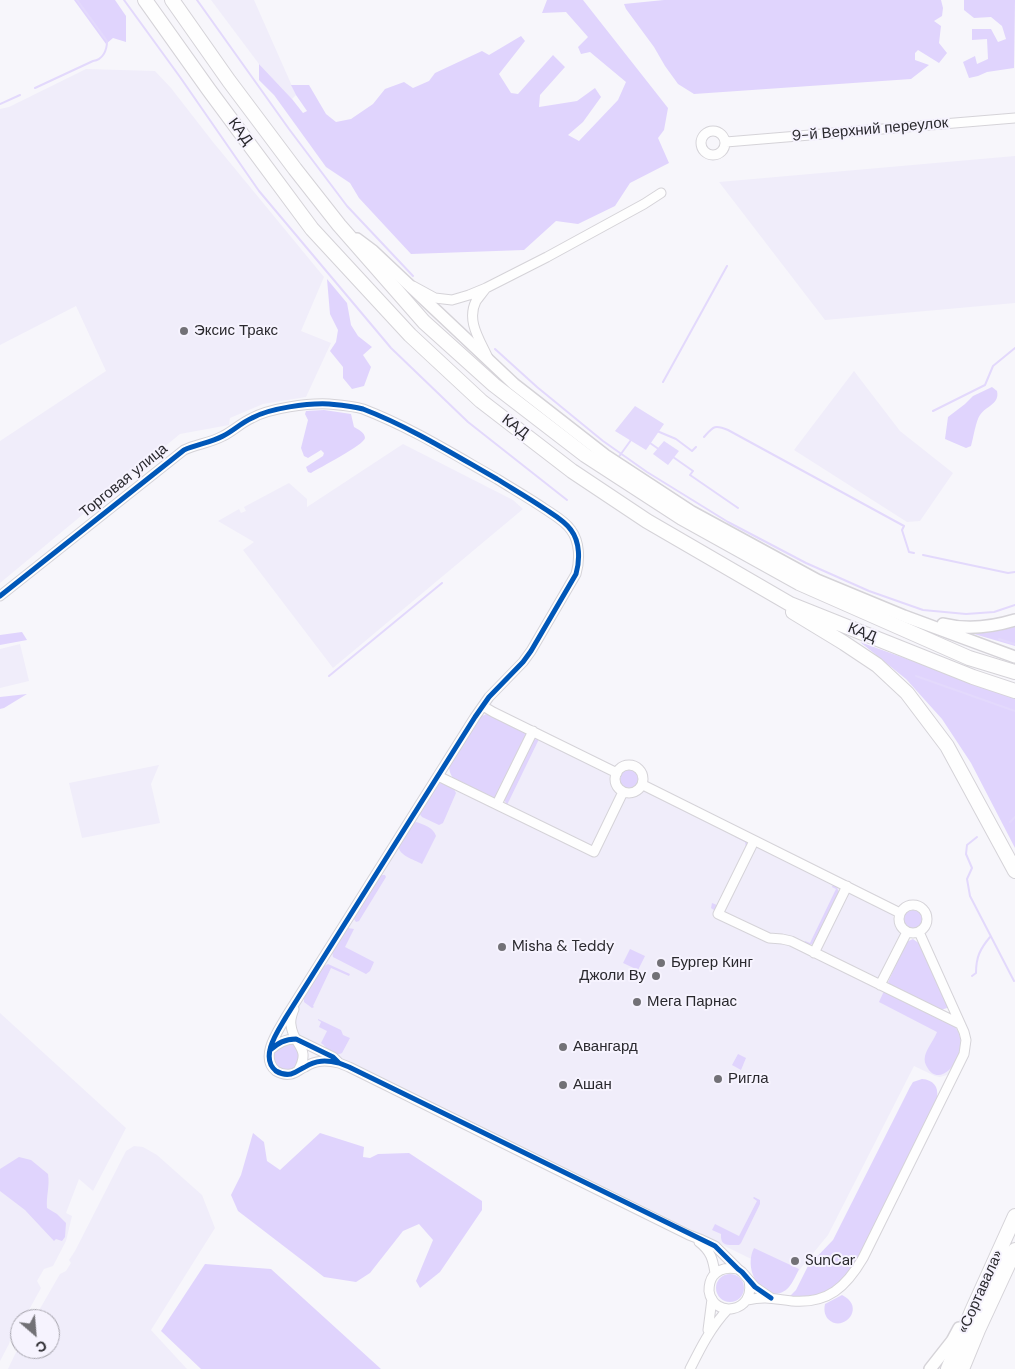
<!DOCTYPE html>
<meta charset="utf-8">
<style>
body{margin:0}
#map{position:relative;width:1015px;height:1369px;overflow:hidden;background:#f7f6fb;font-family:"DM Sans",sans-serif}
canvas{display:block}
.north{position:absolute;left:10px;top:1309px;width:50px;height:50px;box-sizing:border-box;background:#f6f3fe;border:1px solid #a4a2ab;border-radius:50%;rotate:153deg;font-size:14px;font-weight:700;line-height:20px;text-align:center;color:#2a292e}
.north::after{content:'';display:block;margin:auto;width:18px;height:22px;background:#727176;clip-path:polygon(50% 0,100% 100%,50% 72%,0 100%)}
</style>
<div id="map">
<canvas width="1015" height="1369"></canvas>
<div class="north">С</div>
</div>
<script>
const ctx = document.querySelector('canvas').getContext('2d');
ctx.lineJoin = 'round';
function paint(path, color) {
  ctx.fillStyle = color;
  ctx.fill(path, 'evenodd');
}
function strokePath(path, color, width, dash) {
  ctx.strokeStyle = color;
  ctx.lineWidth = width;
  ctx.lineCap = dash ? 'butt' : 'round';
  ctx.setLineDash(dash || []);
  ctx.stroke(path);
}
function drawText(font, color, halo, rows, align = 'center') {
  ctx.font = font + ' "DM Sans",sans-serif';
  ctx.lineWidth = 4;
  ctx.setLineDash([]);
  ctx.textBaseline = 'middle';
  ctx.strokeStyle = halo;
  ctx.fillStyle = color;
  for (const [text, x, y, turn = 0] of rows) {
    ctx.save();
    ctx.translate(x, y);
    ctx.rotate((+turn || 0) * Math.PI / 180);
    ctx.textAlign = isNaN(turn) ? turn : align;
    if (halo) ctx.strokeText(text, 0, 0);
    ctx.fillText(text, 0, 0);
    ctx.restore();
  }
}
const built = new Path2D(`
 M211 0H254L296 95 292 99 259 64Z
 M86 69 155 71 171 88 213 142 324 277 301 331 331 343 306 397 263 404 230 418 229 425 180 434 0 583V441L106 371 76 306 0 345V109L9 107Z
 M1015 156V303L825 320 719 182Z
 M854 371 900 431 953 473 920 521 907 522 794 450Z
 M403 444 513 500 523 509 333 668 243 550 254 542 218 521 239 509 241 513 246 511 244 507 289 483 307 499V507Z
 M20 644 29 681 0 688V649Z
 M538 737 608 772 613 787 617 792 632 796 645 789 891 911 900 934 905 939 881 990 955 1024 960 1030 963 1038 961 1051 951 1072 947 1075 940 1077 935 1076 914 1066 828 1235 792 1279 378 1076 326 1052 300 1036 295 1028V1013L298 1005 441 775 500 803 531 740Z
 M159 765 151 784 160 823 82 838 69 783Z
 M0 1013 126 1128 93 1191 79 1179 66 1213 72 1216 66 1241 53 1266 44 1269 37 1281 41 1288 24 1319H20V1325L17 1324 11 1332 14 1334 10 1340 9 1344 0 1361Z
 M134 1146 143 1147 157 1155 202 1195 215 1228 151 1330 187 1369H8L18 1348 26 1349H50V1319H34L60 1274 66 1271 71 1263 69 1260 75 1251 126 1151Z`);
const green = new Path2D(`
 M74 0H115L126 16V42L113 38 106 44Z
 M547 0H583L668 108 664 130 658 138 669 163 630 183 615 206 578 224 556 221 524 250 411 254 359 198 350 183 326 167 274 95 259 80V64L292 99 303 113 307 111 296 95 291 85H309L326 114 336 122 351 119 373 104 385 89 404 82 413 88 429 81 435 73 482 51 489 55 521 36 525 41 499 74 511 93 518 94 553 55 565 67 540 95 539 107 577 101 595 88 601 97 583 122 568 135 579 141 618 100 626 82 590 52 581 54 578 47 588 37 566 12 542 13Z
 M664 0H941L943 8 942 16 934 21 941 26 939 43 947 53 939 63 918 50 915 53V60L929 65 911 79 694 94 678 84 665 66 654 47 626 9 624 4Z
 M964 0H1015L1014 68 987 72 978 76 969 78 963 62 975 56 977 64 988 59 987 39 972 40V29H991L998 42 1006 39 1002 26 991 17 974 18 964 10Z
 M327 279 347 303 351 325 358 336 372 347 363 355 371 367 364 386 352 389 343 378V367L330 351 336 342 338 330 330 314Z
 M992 387 997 391C1000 404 986 406 980 415 976 420 973 439 971 446L966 448 945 439 948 417 965 404 973 396Z
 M324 410 351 414 354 427C357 429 365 432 365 438 364 445 319 468 311 473L308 472 306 467 323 456 324 453 321 450 308 458 304 456 301 448 308 420 305 414 306 411Z
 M1015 624V646L974 634 990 631Z
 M22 632 27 640 0 645V635Z
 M860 642 1015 698V848L971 763 942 719 906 679Z
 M27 694 4 708 0 709V697Z
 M486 714H490L524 731 527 735 496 797 494 798 454 779C450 775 449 770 449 764L478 718Z
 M536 739H539L507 805 504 799 532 741Z
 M620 779a10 10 0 1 1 20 0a10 10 0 1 1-20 0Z
 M441 783 453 787 456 793 443 823 439 825 422 817 419 813 437 785Z
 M416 822C423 824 434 828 436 836L422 864C413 859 399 856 398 845L414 823Z
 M736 836 746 841 748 845 716 910H714L711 908 712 903 717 905 746 847 745 842 735 837Z
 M382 875H385L386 877 359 921 356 922 354 919V916L379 876Z
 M833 884 837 887 839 893 815 942C811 946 809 945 804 943L805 941 810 943 836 889 832 887Z
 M903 920a10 10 0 1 1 20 0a10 10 0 1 1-20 0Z
 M348 928 354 929 345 947 374 962 370 971 366 974 333 957 332 952 346 930Z
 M913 939 920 944 947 1004V1008L941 1010 890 985 888 982 906 942Z
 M630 949 645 956 638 970 623 963Z
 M328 964 350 974 349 976 331 968 313 1006 314 1007 312 1008 304 1002V996L322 967Z
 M884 991 953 1025C976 1046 942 1094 927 1067 925 1064 924 1060 925 1056 927 1048 934 1040 937 1032L879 1002Z
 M318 1019 341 1030 343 1035 350 1038 342 1053C331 1058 329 1049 321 1043L327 1031 319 1027 321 1022 318 1020Z
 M292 1043 296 1045 301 1053 298 1066C295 1067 293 1069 291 1070 277 1074 270 1060 275 1049Z
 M738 1054 746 1058 741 1070 732 1065Z
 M922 1079C933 1080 939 1086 937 1098L859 1256C841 1286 827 1299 790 1296L796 1290 808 1266 833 1240 910 1087 913 1082Z
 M253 1133 264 1142 267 1161 280 1170 320 1133 364 1147 363 1157 370 1158 378 1154 409 1153 482 1201V1210L440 1272 420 1288 416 1281 433 1240 419 1224 403 1231 370 1273 356 1282 324 1277 238 1211 231 1195 241 1175Z
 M19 1157 31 1160 48 1174C50 1186 46 1196 47 1208L57 1214 66 1223 65 1237 62 1241 56 1239 54 1241 25 1210 0 1191V1169Z
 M754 1197 760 1200V1204L741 1243 739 1245C729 1245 720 1247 721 1234L712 1230 715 1224 739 1236 757 1201 753 1198Z
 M754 1248 799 1269C796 1275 793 1282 789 1287 769 1309 741 1274 754 1248Z
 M205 1264 271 1269 381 1369H201L161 1331Z
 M716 1288a14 14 0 1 1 28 0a14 14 0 1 1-28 0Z
 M842 1295C867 1307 843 1334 828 1319 824 1314 824 1309 825 1304Z`);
const water = new Path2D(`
 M635 406 664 424 646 450 615 431Z
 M664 441 679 451 668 465 653 454Z`);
const stream = new Path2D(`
 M124 0 180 77 259 191 391 348 468 422 567 500
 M197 0 289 129 347 206 413 276
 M35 88 93 61C103 60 107 50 107 41L77 0
 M0 104 20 95
 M495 349 537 387 603 441 647 472 728 522 806 563 869 591 923 610 966 614 994 612 1015 605
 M663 382 727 266
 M933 411 985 385 993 366 1015 348
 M657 431 676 439 692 451 696 447
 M704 437C713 427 714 424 728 430L904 526 902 530 909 552 914 553
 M650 443 660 450
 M673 457 693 471 690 475 738 508
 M618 458 631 440
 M923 555 1008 573 1015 572
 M999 639 1015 644
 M329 676 442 583
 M916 676 1015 711
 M1010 822 1015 817
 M977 837 967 845 966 854 972 868 967 879 970 896 1014 981
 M972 976 976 973C976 957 980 949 990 937`);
const minor = new Path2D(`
 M701 143a12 12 0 1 1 24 0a12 12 0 1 1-24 0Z
 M726 142 1015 118
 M413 286 435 298 452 300 469 295 486 288 547 257 644 204 661 193
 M486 288C483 292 479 297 476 301 466 321 480 340 488 358
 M0 596 184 450C197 444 210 443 223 436 233 431 241 423 252 418 270 408 308 403 329 404 340 405 353 406 363 409 410 427 453 454 497 479 513 489 529 498 545 509 554 515 565 521 571 530 580 542 580 560 576 574L531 651 523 662 489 697 475 717 286 1017C278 1031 259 1057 276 1071 281 1074 286 1075 291 1074 296 1073 300 1069 305 1067 316 1060 326 1060 339 1063
 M483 706 493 712 617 773
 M615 779a14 14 0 1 1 28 0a14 14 0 1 1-28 0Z
 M438 776 594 852 623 792
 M643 785 900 913
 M497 804 533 731
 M754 841 718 914 769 938 782 939 791 941 960 1024
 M899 919a14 14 0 1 1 28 0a14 14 0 1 1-28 0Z
 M814 953 847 886
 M880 985 907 932
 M294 1009C292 1014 290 1020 291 1025 293 1046 312 1047 298 1071
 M270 1050C278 1043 285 1039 296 1039L333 1057 339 1063 349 1067 689 1235 702 1240 715 1246 738 1269 742 1272 755 1287 771 1298
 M699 1242C711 1251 713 1260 715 1273
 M738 1269C728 1267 719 1268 713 1276 710 1280 709 1285 709 1291 713 1319 756 1313 749 1281
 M747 1300C766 1296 774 1299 792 1301 828 1304 846 1287 863 1258L964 1054 966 1040 964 1032 919 932
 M708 1330 712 1299
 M690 1369C701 1347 711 1327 728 1309`);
const major = new Path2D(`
 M357 239 373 251 514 384 605 455 692 512 817 580 904 616 1015 657
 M943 624C967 630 992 627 1015 620
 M930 1369 952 1341 959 1328`);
const highway = new Path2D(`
 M145 0 209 90 312 229 410 335 481 401 572 471 647 521 790 604 973 677 1015 691
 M172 0 229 81 295 169 339 225 424 322 494 385 585 455 682 518 799 583 969 658 1015 672
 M793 612 844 643 877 665 907 693 947 746 1015 871
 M948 1369 972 1311 1015 1216
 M962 1369 978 1330 1015 1250`);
const cycleway = new Path2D(`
 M0 596 184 450C197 444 210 443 223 436 233 431 241 423 252 418 270 408 308 403 329 404 340 405 353 406 363 409 410 427 453 454 497 479 513 489 529 498 545 509 554 515 565 521 571 530 580 542 580 560 576 574L531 651 523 662 489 697 475 717 286 1017C278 1031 259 1057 276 1071 281 1074 286 1075 291 1074 296 1073 300 1069 305 1067 316 1060 326 1060 339 1063
 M270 1050C278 1043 285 1039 296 1039L333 1057 339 1063 349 1067 715 1246 738 1269 742 1272 755 1287 771 1298`);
const markers = [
 [184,331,5,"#727176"],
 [502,947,5,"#727176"],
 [661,963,5,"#727176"],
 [656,976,5,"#727176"],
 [637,1002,5,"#727176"],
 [563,1047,5,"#727176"],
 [718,1079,5,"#727176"],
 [563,1085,5,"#727176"],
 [795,1261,5,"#727176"]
];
const streetNames = [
 ["9-й Верхний переулок",870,130,-5],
 ["КАД",240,132,53],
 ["КАД",515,427,37],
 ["Торговая улица",124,481,-39],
 ["КАД",862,633,22],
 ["«Сортавала»",981,1292,-66]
];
const poiNames = [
 ["Эксис Тракс",194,331],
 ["Misha & Teddy",512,947],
 ["Бургер Кинг",671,963],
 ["Джоли Ву",646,976,"right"],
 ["Мега Парнас",647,1002],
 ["Авангард",573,1047],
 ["Ригла",728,1079],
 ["Ашан",573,1085],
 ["SunCar",805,1261]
];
paint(built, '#f0edfa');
paint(green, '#e0d4fd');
paint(water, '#e3d9fc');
strokePath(stream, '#e3d9fc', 2);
strokePath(minor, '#d5d3d8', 11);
strokePath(major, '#d5d3d8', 14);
strokePath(highway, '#d5d3d8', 16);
strokePath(minor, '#fefefe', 9);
strokePath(major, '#fefefe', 11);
strokePath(highway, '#fefefe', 14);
strokePath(cycleway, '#0057b8', 5);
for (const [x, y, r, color] of markers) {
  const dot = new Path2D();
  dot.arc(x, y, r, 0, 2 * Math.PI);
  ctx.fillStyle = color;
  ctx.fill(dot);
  strokePath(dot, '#f6f3fe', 2);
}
drawText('15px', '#2a292e', '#f6f3fe', streetNames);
drawText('15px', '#2a292e', '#f6f3fe', poiNames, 'left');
</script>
